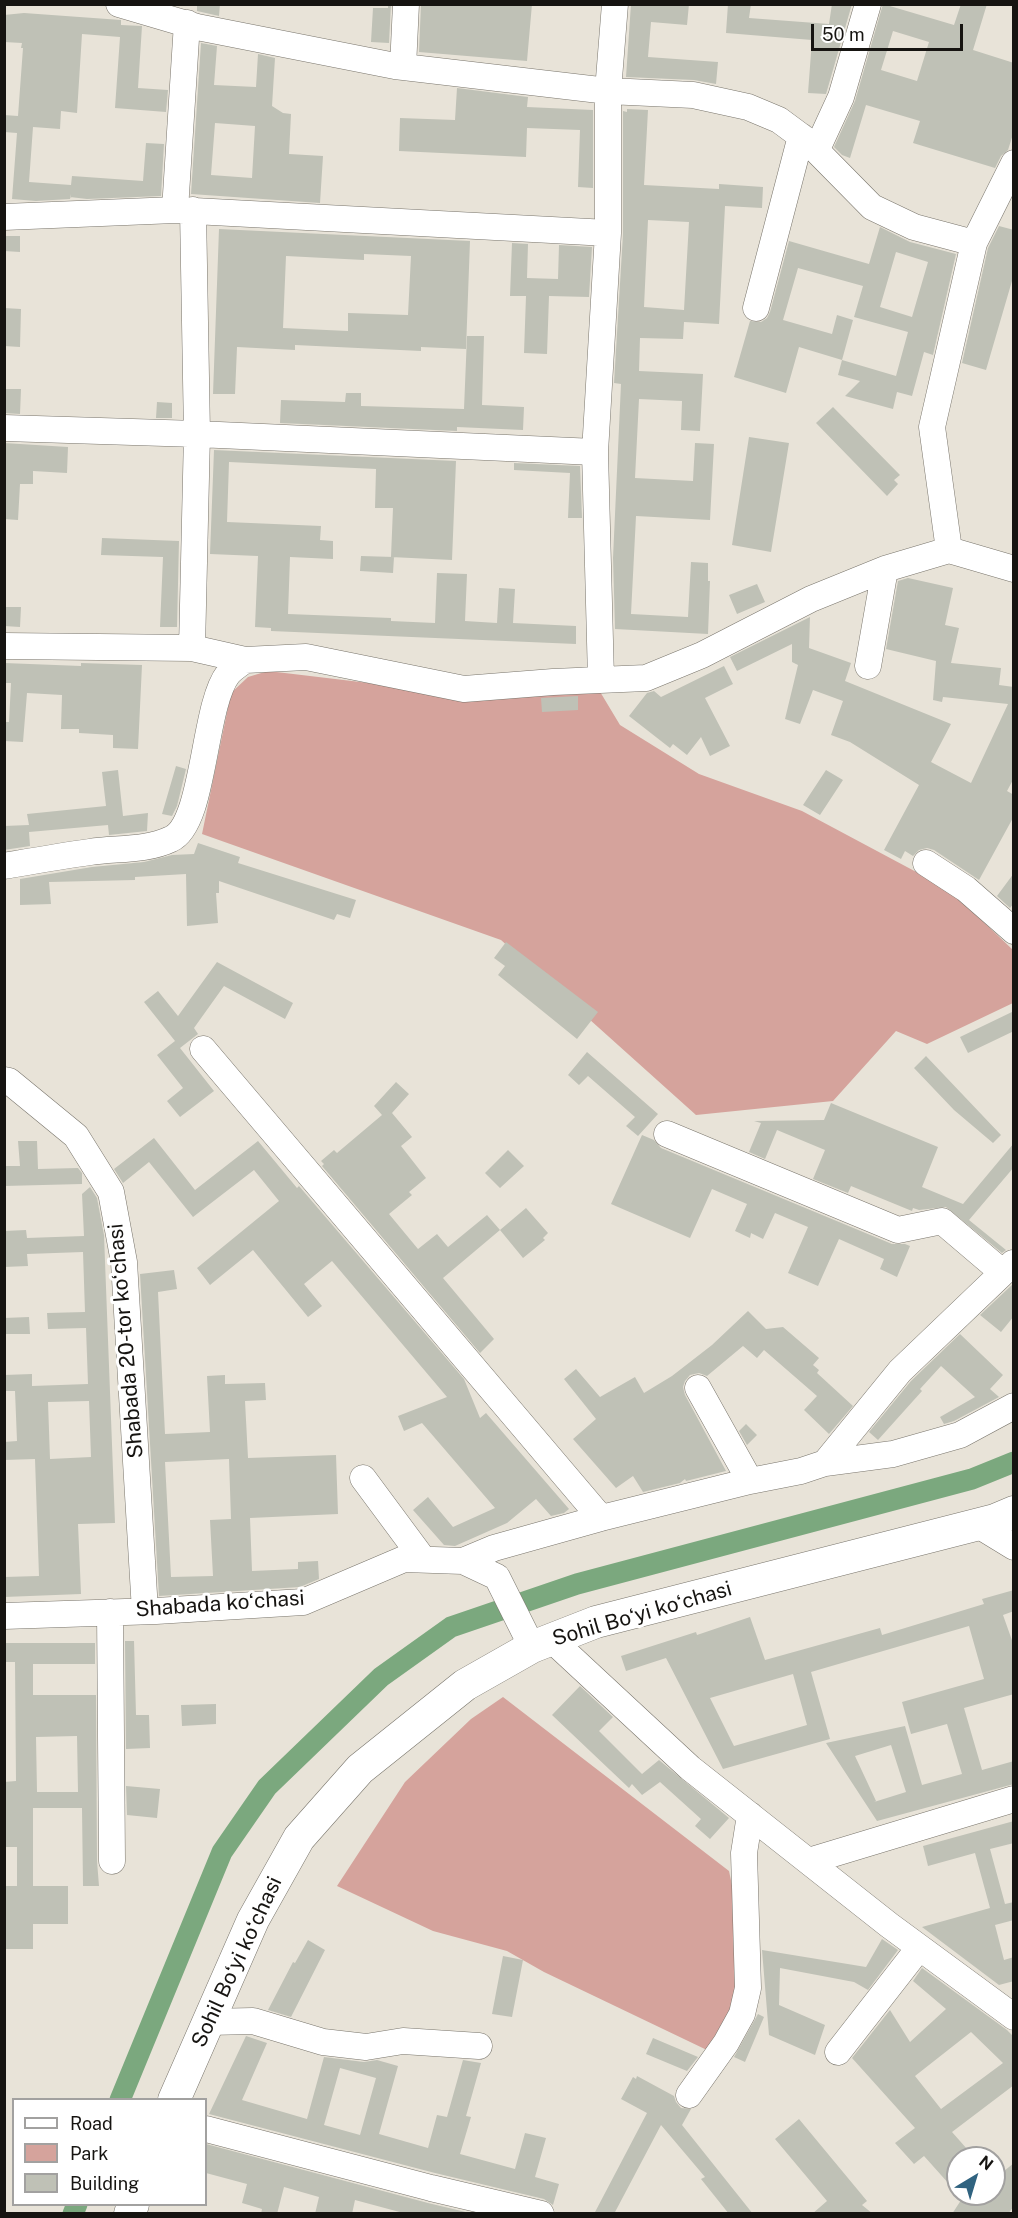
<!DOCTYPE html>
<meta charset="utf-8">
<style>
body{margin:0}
#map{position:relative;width:1018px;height:2218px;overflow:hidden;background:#e8e3d8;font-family:"Public Sans",sans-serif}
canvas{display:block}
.frame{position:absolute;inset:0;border:6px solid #161411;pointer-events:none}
.legend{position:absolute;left:12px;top:2098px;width:195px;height:108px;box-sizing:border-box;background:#fff;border:2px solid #a2a1a0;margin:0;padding:8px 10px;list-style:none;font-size:18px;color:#161411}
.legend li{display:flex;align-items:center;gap:12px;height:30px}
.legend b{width:30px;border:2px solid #a2a1a0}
.north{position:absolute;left:946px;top:2146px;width:60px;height:60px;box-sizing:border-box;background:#fff;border:2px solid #a2a1a0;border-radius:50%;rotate:38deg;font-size:16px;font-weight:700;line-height:24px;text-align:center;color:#161411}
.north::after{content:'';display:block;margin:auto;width:21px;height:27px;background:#306380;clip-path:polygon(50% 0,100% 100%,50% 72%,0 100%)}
.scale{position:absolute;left:811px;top:24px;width:152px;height:27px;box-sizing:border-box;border:3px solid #161411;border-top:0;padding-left:8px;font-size:18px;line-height:21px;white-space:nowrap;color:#161411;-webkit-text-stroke:4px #fff;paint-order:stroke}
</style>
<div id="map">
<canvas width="1018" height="2218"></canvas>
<div class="frame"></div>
<ul class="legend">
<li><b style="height:8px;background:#fff"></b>Road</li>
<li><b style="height:16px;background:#d5a39c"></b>Park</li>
<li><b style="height:16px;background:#bfc1b6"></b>Building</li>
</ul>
<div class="north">N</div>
<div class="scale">50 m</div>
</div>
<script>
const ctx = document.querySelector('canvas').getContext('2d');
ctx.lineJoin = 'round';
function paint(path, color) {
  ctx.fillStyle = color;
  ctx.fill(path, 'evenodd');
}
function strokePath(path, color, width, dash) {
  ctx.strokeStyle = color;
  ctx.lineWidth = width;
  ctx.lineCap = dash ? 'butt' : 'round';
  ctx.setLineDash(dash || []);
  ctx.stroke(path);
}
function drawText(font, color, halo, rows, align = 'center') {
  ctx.font = font + ' "Public Sans",sans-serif';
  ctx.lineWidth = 6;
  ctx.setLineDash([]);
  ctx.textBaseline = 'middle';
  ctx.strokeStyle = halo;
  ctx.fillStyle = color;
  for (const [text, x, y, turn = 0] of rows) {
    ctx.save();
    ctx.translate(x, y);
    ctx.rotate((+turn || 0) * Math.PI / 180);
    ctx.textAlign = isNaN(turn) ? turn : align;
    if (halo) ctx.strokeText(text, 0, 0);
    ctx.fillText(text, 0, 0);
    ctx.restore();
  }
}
const green = new Path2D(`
 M268 671 461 694 599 690 620 725 699 774 802 811 950 890 1013 950V1003L927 1044 896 1031 833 1101 696 1115 501 940 202 834 231 693 248 677Z
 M503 1697 729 1871 737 1909V1990L724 2027 709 2051 544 1972 507 1951 433 1931 337 1886 405 1782 471 1719Z`);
const canal = new Path2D(`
 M120 2100 222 1852 267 1787 381 1677 451 1627 577 1584 972 1479 1014 1462
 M73 2214 77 2204`);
const building = new Path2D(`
 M197 4H220L219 16 197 11Z
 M388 4H391L389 43 371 42 373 8H388Z
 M421 4H532L527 61 419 52Z
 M631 4H689L687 25 651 22 648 57 718 62 716 84 694 80 626 77Z
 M728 4H751L749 18 829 24 832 4H852L826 94 808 93 812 40 726 33Z
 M883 4 954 25 961 4H987L973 50 1014 63V131L1008 150 1001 156 995 168 913 143 920 121 866 105 850 158 842 155 834 147 855 101ZM893 31 929 42 917 81 881 70Z
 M24 13 121 20V25L142 26 138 88 168 90 166 112 115 108 120 37 82 34 77 113 61 111 60 129 33 127 29 182 71 185 72 176 143 181 146 143 164 144 161 196 87 199 70 197 71 194 70 199 36 201 12 199 17 133 4 132V115L18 116 23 48H21L22 43 4 42V15Z
 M201 43 217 46 214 85 256 87 258 54 275 58 272 106 283 113 291 114 289 154 323 156 320 203 191 194ZM215 123 255 126 252 178 211 175Z
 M457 88 528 97 527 107 593 110V188L578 187 580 130 527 128 526 157 399 151 400 118 455 120Z
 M627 109 648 110 644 185 719 189V184L763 187 762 208 725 206 719 324 684 322 683 339 640 338 639 371 703 374 700 431 681 430 682 401 639 399 635 478 693 481 695 443 714 444 710 520 636 516 631 614 688 617 691 562 708 563V581H710L708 634 615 629 613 558 621 384 614 383 623 234V111L627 112ZM648 220 689 222 684 310 644 307Z
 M999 226 1014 230V274L986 370 962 363 988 248Z
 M880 227 910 242 956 254 933 355 924 352 912 396 897 392 893 409 845 396 860 381 838 375 842 360 799 347 786 393 734 377 750 321 761 322 767 318 770 312 789 241 869 264ZM896 252 928 262 912 317 880 307ZM798 268 863 286 854 317 908 332 896 376 842 360 853 320 837 315 832 334 783 320Z
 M219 229 470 241 466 349 421 347V351L295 345V350L237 347 235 394H213ZM364 254 411 256 408 315 348 313V331L283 328 286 256 364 260Z
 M4 236H20V252L4 251Z
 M512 243 528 244 527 278 558 279 559 245 592 247 589 297 549 296 547 354 524 353 526 296H510Z
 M4 308 21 309 20 347 4 346Z
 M467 336H484L482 405 524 407 523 430 457 427V431L280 423 281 400 345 402 346 393H361V406L464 409Z
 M4 389H21L20 414 4 413Z
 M157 402 172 403V418H156Z
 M833 407 900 475 894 480 898 484 887 496 816 423Z
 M749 437 789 443 771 552 732 545Z
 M4 443 68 447 67 473 33 471V484H20L18 520 4 519Z
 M214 450 456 461 452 560 391 557 393 508H375L376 469 229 462 227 522 321 526 320 540 333 541V559L290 557 288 614 391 618V621L435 623 437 573 467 574 465 621 497 623 499 588 515 589 513 623 576 626V644L271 631V628L255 627 258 556 210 554Z
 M514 463 580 466 582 518H568L570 473 514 470Z
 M102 538 179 541 177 627H160L163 557 101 555Z
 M361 556 394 557 393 573 360 571Z
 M908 578 953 588 945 625 959 628 951 663 1001 668 999 685 1014 687V778L1007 791 1014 795V816L979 880 934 850 927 848 919 850 913 856 905 851 901 859 884 850 919 785 850 742 831 735 843 701 813 690 800 724 785 719 798 665 792 662V644L737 671 730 657 810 617 809 648 851 663 845 681 951 724 931 762 971 783 1008 704 943 697 942 702 933 700 936 661 886 649 898 581Z
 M757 584 765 602 737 614 729 595Z
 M4 607H21L20 627 4 626Z
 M4 663 81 666V663L142 665 138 749 113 748V735L79 733V729H61L62 695 27 693 23 742 4 741V722H9L11 683H4Z
 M724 666 733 684 705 698 730 746 710 756 701 737 687 755 673 744 670 748 629 716 647 693 654 691 661 697Z
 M578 696V710L542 712 541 698Z
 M176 766 186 769 177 806 172 816 162 814Z
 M118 770 123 816 148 813 147 831 109 835 108 825 29 832 30 846 4 850V826L29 825 27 814 106 806 102 772Z
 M826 770 843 780 820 815 803 805Z
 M198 843 240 857 238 863 356 900 350 918 337 914 334 920 219 881V893H216L218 923 187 926 186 874 135 877V880L49 882 51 904 20 905V879L92 867 144 862 172 855 194 854Z
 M1014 873V903L1010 908 997 896Z
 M506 942 598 1012 577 1039 498 975 505 966 494 958Z
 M217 962 293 1003 285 1019 224 986 194 1028 198 1034 180 1048 214 1091 180 1117 167 1101 183 1088 157 1055 175 1041 144 1002 158 991 178 1016Z
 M1014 1011V1031L968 1053 960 1037Z
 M587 1052 658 1114 638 1136 626 1126 635 1117 588 1076 579 1085 568 1075Z
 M926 1056 1001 1135 993 1143 954 1110 914 1068Z
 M396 1082 409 1094 392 1113 412 1137 401 1146 426 1178 409 1192 412 1195 389 1214 418 1249 437 1234 448 1247 487 1215 500 1230 443 1278 494 1339 480 1353 322 1166 324 1164 321 1161 334 1150 337 1153 382 1115 374 1106Z
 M831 1103 938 1147 922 1187 963 1204 1014 1143V1167L969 1220 1006 1250 1002 1253 946 1207 919 1210 913 1208 912 1211 851 1186 848 1193 813 1179 825 1150 777 1130 765 1159 749 1152 761 1123 754 1121 824 1120Z
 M642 1135 654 1140 661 1148 892 1244H905L910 1246 897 1277 880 1269 884 1259 839 1239 818 1286 788 1273 808 1227 775 1213 763 1239 751 1233 750 1238 735 1231 747 1204 712 1189 690 1238 611 1204Z
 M154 1138 195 1190 258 1141 297 1188 299 1186 464 1379 480 1418 486 1413 569 1509 564 1513 551 1516 536 1499 507 1523 455 1546 444 1545 413 1510 428 1497 453 1527 495 1508 422 1423 404 1431 398 1416 447 1397 332 1261 304 1284 322 1306 308 1317 253 1250 210 1285 197 1268 279 1201 254 1170 193 1217 149 1162 123 1183 114 1169Z
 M18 1141H37L38 1169 78 1168 82 1173V1184L4 1186V1166H20Z
 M508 1150 524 1166 500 1188 485 1173Z
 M90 1187 97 1198 104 1235 115 1523 78 1524 81 1594 4 1597V1577L39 1576 35 1459 4 1460V1442L17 1441 15 1391H4V1375L32 1374V1386L88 1384 86 1328 48 1329 47 1313 85 1312 83 1252 27 1254 28 1266 4 1267V1231L26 1230 27 1238 84 1236 82 1194ZM89 1401 91 1457 50 1459 48 1402Z
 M526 1208 548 1233 543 1238 545 1240 523 1258 500 1230Z
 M174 1270 177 1289 158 1292 165 1434 210 1432 207 1376 225 1375V1384L265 1383 266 1400 245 1401 248 1458 336 1455 338 1514 250 1518 252 1571 298 1569V1562L318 1561 319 1579 300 1587 159 1596 140 1274ZM229 1459 231 1519 210 1520 213 1576 171 1577 165 1462Z
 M1014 1283V1316L1001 1332 980 1315Z
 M748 1311 766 1329 783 1327 819 1358 813 1365 819 1370 817 1373 853 1406 829 1434 804 1410 817 1396 764 1350 757 1358 743 1346 707 1376 699 1373 690 1375 685 1381 683 1387 685 1395 726 1471 686 1481 685 1479 680 1483 643 1492 633 1476 616 1488 573 1439 596 1419 564 1379 576 1369 600 1397 635 1377 644 1393 672 1376 712 1345Z
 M29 1317 30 1334H4V1318Z
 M960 1334 1003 1375 990 1389 999 1397 954 1421 944 1424 940 1417 975 1397 941 1366 920 1389 922 1391 878 1440 869 1432 911 1381Z
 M746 1424 757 1435 747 1445 739 1431Z
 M1014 1590V1611L1003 1615 1014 1646V1694L964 1708 982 1770 1014 1761V1784L877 1821 826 1743 905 1726 922 1785 962 1774 947 1724 911 1734 902 1702 984 1679 969 1626 811 1672 830 1739 723 1769 666 1658 626 1671 621 1656 696 1632 697 1635 750 1617 765 1660 880 1628 882 1635 984 1604 982 1599ZM793 1674 807 1725 734 1746 710 1698ZM891 1745 906 1792 874 1802 876 1801 855 1756Z
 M125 1641H134L136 1715H149L150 1748 126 1749Z
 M4 1643H95V1664H33V1695H96L97 1861 99 1886H83L82 1808H33V1886H68V1924H33V1949H4V1886H17V1847H4V1782L16 1781 15 1662H4ZM77 1736 78 1792H37L36 1737Z
 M580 1686 613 1717 599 1731 642 1774 659 1760 729 1818 710 1839 695 1826 701 1819 660 1782 642 1795 632 1784 629 1788 552 1715Z
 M216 1704V1724L182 1726 181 1705Z
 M126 1786 160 1789 157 1818 127 1815Z
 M1014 1821V1843L990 1849 1005 1904 1014 1902V1920L995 1925 1004 1960 1014 1957V1981L999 1985 922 1927 990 1908 975 1853 928 1866 923 1846Z
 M882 1939 898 1950 868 1990 854 1982 780 1968 779 2005 825 2025 815 2055 769 2035 762 1950 866 1967Z
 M308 1940 325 1950 291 2017 268 2010 293 1962 295 1963Z
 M503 1956 523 1960 512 2017 492 2014Z
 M922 1968 1007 2030 1014 2037V2085L952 2132 975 2158H958V2194L924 2156 914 2164 895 2143 915 2128 852 2058 890 2010 910 2042 946 2009 913 1981ZM971 2032 1003 2063 941 2109 915 2076Z
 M758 2014 764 2017 745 2062 734 2057Z
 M246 2036 267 2043 242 2100 307 2119 324 2057 364 2062 377 2060 398 2066 379 2134 428 2148 437 2115 447 2117 463 2060 481 2063 466 2116 471 2117 460 2154 515 2169 525 2133 546 2138 535 2177 559 2184 553 2205 544 2199 435 2173 209 2114ZM340 2068 376 2078 360 2135 324 2125Z
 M653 2038 698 2057 687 2071 646 2054Z
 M637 2076 674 2096 676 2102 681 2108 691 2109 682 2125 753 2214H729L701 2179 705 2177 661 2125 614 2214H594L647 2113 621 2099 633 2077 636 2079Z
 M799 2119 867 2201 862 2205 873 2214H812L827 2201 775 2139Z
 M206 2144 428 2203 474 2214H407L355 2200 352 2214H315L319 2197 284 2187 277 2214H261L262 2209 242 2203 247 2184 206 2173Z
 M1014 2163V2206L1008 2214H952L965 2194H994V2179Z`);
const minor = new Path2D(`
 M119 4 197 27 395 66 608 91 693 95 748 107 779 120 806 140 872 207 914 227 974 243 932 427 949 550
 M403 67 406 4
 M817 149 841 97 868 4
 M175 210 187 23
 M193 210 197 434 192 648 245 660 306 657 464 689 553 682 646 678 702 655 811 599 885 569 949 550 1014 569
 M4 217 175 210 608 233V91L615 4
 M974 243 1014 163
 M756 308 801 136
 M4 428 197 434 595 452 601 679
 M595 452 608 233
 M4 646 192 648
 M868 666 885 569
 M926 863 966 889 1014 931
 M4 866C33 861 61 856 90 852 116 848 146 851 171 839 205 824 203 706 228 674 232 669 240 664 245 660
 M203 1049 601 1518
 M4 1080 9 1081 76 1136 111 1192 124 1262 145 1611
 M667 1134 898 1230 942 1221 1002 1272
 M698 1388 750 1481
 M825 1463 900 1371 1013 1263
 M363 1478 423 1559
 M978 1525 1014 1547
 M463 1561 494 1548 601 1518 750 1481 801 1471 825 1463 893 1454 960 1435 1014 1406
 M110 1612 112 1861
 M4 1616 156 1611 303 1602 404 1559 463 1561 497 1577 532 1647
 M551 1639 690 1768 889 1925 1014 2017
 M809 1861 1014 1799
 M208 2022 253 2021 323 2042 366 2047 403 2041 479 2046
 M838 2052 919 1948
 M689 2095 726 2043 742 2014 748 1988 744 1853 750 1815
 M206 2129 431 2188 541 2214`);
const major = new Path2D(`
 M174 2100 253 1920 299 1838 360 1769 465 1685 532 1647 596 1622 995 1520 1014 1512
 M130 2214 133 2204`);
const streetNames = [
 ["Shabada 20-tor koʻchasi",126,1341,-95],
 ["Shabada koʻchasi",220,1604,-4],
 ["Sohil Boʻyi koʻchasi",642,1614,-16],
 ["Sohil Boʻyi koʻchasi",237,1962,-65]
];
paint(green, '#d5a39c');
strokePath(canal, '#7ba87e', 21);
paint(building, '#bfc1b6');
strokePath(minor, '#79756c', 27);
strokePath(major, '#79756c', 33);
strokePath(minor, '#fff', 26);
strokePath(major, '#fff', 32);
drawText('21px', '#161411', '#fff', streetNames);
</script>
